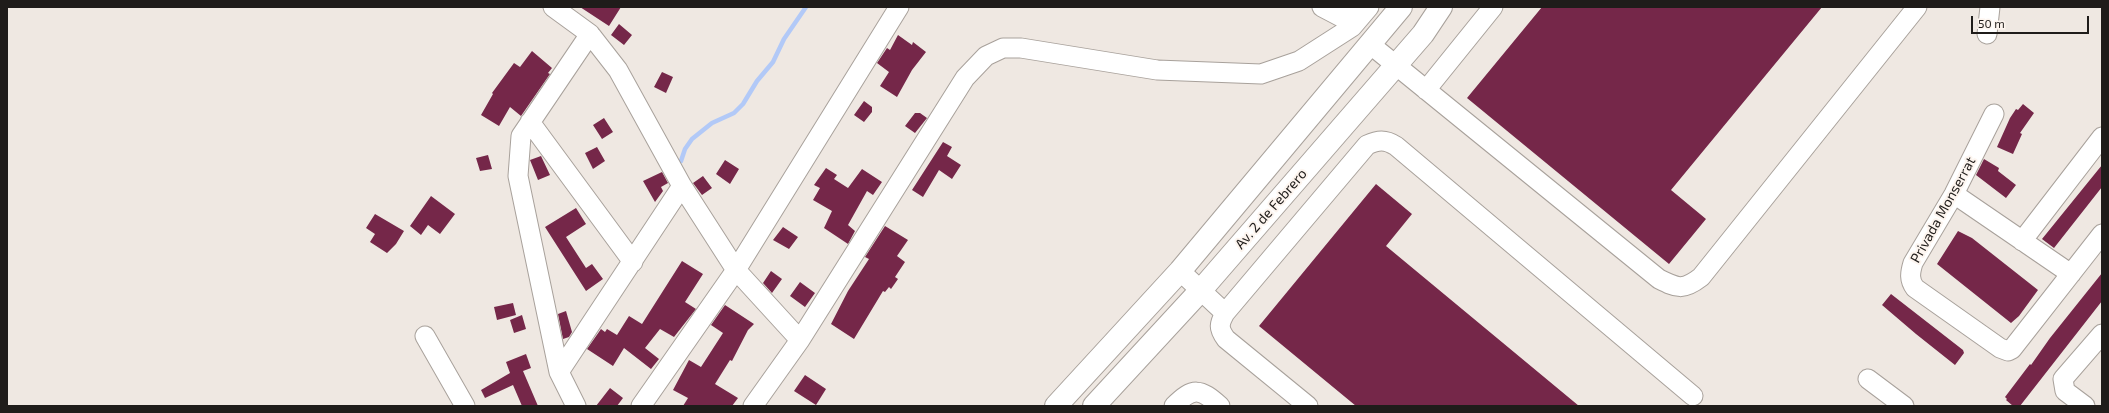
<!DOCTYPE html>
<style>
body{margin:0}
#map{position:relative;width:2109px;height:413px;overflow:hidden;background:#efe8e2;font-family:"Exo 2",sans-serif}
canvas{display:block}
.frame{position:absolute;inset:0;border:8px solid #1f1c1a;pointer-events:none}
.scale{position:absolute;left:1971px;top:16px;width:118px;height:18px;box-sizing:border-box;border:2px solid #1f1c1a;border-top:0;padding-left:5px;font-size:12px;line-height:14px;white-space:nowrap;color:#1f1c1a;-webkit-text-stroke:3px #fdf5ef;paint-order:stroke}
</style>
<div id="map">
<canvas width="2109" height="413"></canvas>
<div class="frame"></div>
<div class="scale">50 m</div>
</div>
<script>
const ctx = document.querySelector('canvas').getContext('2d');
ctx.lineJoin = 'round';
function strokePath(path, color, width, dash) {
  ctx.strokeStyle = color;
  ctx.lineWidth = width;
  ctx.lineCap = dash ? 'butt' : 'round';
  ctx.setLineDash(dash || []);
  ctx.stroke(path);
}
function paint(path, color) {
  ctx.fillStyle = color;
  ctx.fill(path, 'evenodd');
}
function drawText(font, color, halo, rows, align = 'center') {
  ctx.font = font + ' "Exo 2",sans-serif';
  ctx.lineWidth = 4;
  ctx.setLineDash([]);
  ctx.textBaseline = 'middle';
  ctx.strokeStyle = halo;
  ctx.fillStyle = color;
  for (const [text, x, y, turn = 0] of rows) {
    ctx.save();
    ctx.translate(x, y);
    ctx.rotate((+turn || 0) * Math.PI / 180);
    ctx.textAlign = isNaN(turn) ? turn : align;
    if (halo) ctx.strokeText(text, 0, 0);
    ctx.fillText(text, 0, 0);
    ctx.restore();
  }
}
const stream = new Path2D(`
 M681 161 685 149 692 139 712 123 734 113 743 104 757 81 773 62 784 39 806 7`);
const building = new Path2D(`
 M580 7H621L609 26Z
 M1542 7H1822L1671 190 1706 219 1669 264 1467 98Z
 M619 24 632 35 624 45 611 35Z
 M898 35 912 45 913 42 926 52 912 70 897 97 880 86 889 72 877 63 887 48 890 50Z
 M532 51 552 68 548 73 550 74 521 116 510 107 499 126 481 115 493 94 492 93 514 63 520 67Z
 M662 72 673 77 666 93 654 87Z
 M864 101 872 107V112L864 122 854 115Z
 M2023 104 2034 113 2020 133 2022 134 2013 154 1997 147 2010 118 2016 109 2018 110Z
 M915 113H920L927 118 915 133 905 126Z
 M604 118 613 132 602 139 593 125Z
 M943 142 952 147 947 156 961 165 952 179 939 170 923 197 912 190Z
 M597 147 605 161 593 169 585 153Z
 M488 155 492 169 480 171 476 158Z
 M541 156 550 175 538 180 530 160Z
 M1984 159 1999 168 1998 171 2016 185 2006 198 1976 175Z
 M725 160 739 169 730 184 716 174Z
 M2102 165V187L2054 248 2042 239Z
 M826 168 837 175 834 179 848 188 862 169 882 182 873 195 867 191 848 225 855 231 848 244 824 228 832 211 813 200 820 188 814 185Z
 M662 172 668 183 661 187 663 191 655 202 643 181Z
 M703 176 712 188 702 195 693 183Z
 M1376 184 1412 214 1386 246 1579 406H1356L1259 326Z
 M431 196 455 214 440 234 428 225 421 235 410 226Z
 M576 208 586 224 566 237 586 268 592 264 603 279 586 291 545 227Z
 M375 214 404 231 396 244 387 253 370 242 375 234 366 228Z
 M885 226 908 240 897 256 905 262 895 277 898 279 891 289 889 287 885 292 883 291 854 339 831 324 848 291 869 259 865 257Z
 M783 227 798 237 789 249 773 240Z
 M1958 231 1972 238 2038 290 2019 316 2011 323 1937 264Z
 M682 261 703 274 685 302 696 309 674 337 660 329 645 348 659 359 651 369 624 348 613 366 587 349 601 329 605 332 607 329 617 335 629 316 642 324Z
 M771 271 782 279 772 293 763 283Z
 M2102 273V301L2020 406H2013L2006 400 2007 399 2005 397 2030 364 2031 365 2050 338Z
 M800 282 815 293 805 307 790 296Z
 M1891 294 1963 350 1964 353 1955 365 1916 334 1882 305Z
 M513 303 516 315 497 320 494 307Z
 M725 305 754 324 748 330 732 361 730 360 715 384 738 398 732 406H683L688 398 673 390 689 360 701 367 723 333 711 325Z
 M566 311 572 332 569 337 563 339 558 314Z
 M522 315 526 329 514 333 510 320Z
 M526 354 531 368 523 371 538 406H522L513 385 485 398 481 390 510 373 506 362Z
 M805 375 826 389 816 405 794 391Z
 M610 388 623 398 617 406H596Z`);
const minor = new Path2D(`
 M553 7 590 34 618 70 682 186 736 270 800 340
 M1322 7 1343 18H1350L1353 15 1352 7
 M1987 34 1990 7
 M1371 45 1659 279C1677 288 1683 291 1701 277L1917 7
 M1426 90 1493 7
 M1994 114 1954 194 1913 263C1910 273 1909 280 1915 288L2000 348 2008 351 2012 349 2102 234
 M530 122 633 262
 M1954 194 2071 274
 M2022 241 2102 137
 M1180 271 1225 313
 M425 336 465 406
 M559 372 682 186
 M1868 379 1904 406
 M576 406 559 372 518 176 521 136 590 34
 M641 406 736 270 899 7
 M753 406 800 340 965 78 986 56 1003 48H1021L1157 70 1261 74 1299 61 1352 27 1369 7
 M1174 406C1193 387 1200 388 1220 406
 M1308 406 1226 339C1218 328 1219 324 1225 313L1367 145C1378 140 1385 139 1396 146L1693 396
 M2085 406 2065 391 2063 379 2102 334`);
const secondary = new Path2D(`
 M1056 406 1180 271 1401 7
 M1094 406 1201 290 1423 34 1441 7`);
const streetNames = [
 ["Av. 2 de Febrero",1271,209,-49],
 ["Privada Monserrat",1943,210,-61]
];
strokePath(stream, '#b2c9f7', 4.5);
paint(building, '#752749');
strokePath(minor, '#a8a19b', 21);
strokePath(secondary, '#a8a19b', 24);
strokePath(minor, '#fff', 19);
strokePath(secondary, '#fff', 22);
drawText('14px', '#1f1c1a', '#fdf5ef', streetNames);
</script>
